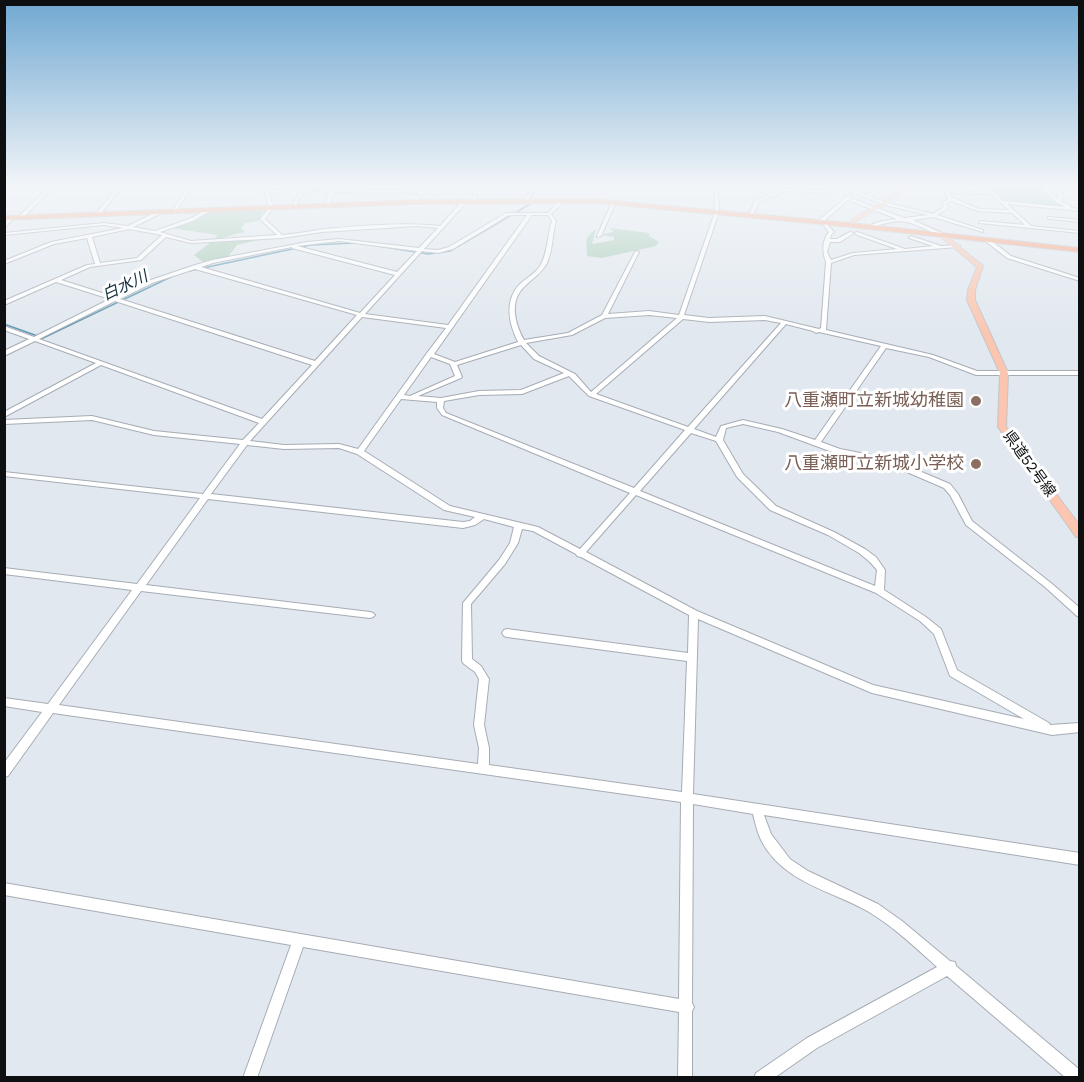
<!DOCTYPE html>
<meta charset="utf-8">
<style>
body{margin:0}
#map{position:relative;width:1084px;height:1082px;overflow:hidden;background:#e1e8ef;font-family:"Work Sans",sans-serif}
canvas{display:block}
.frame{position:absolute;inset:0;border:6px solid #0d0f11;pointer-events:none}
</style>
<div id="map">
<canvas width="1084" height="1082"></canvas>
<div class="frame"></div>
</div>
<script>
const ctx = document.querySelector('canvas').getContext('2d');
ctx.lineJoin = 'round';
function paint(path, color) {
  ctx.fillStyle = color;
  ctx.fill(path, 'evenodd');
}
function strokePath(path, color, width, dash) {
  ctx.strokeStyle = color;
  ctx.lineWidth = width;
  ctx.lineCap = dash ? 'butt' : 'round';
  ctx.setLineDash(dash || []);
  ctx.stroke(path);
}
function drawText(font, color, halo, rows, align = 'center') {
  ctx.font = font + ' "Work Sans","Noto Sans JP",sans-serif';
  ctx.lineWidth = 6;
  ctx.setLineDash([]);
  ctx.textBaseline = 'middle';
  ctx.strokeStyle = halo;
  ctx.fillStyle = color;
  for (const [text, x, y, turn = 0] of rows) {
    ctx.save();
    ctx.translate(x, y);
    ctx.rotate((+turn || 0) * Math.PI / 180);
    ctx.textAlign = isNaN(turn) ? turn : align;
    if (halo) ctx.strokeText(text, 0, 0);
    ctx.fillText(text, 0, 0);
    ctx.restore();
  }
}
const green = new Path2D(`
 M986 185H1038L1055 201 1070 208 1004 201Z
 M265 210 258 221 245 223 241 228 245 232C234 234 225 238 214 239L218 235 171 228 192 221 207 213Z
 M610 228 649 233V236L659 242 656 246 602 258 587 256C587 241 583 238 596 229L592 244 614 240V237L600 235 614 232Z
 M276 236 237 245 227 258 204 263 194 255 210 243Z`);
const stream = new Path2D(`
 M530 199 538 185
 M372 245 428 254 450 251 532 203
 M189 271 311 245 355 243
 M4 324 43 338 175 275`);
const minor = new Path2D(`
 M51 185H55L22 219H18V217Z
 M120 185H124L99 216H95V214Z
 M189 185H193L176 212H172V211Z
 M263 185H267L269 191 292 188 307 189 314 185H319L313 189H332L337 185H342L337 189 422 191 427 185H431L415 203 413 202 420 193 334 192 329 205 327 206 325 205 329 192C322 191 308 189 302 195 299 198 297 205 294 208L292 207 298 194 303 191 292 190 269 194 273 208 265 219 282 235C296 234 310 231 324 229 361 226 402 222 440 226L462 201H466V203L424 249 438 250 449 247 506 213H548L560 200H564V202L551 214 556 221C552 235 553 250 547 263 542 273 532 279 524 287 509 301 515 324 524 340L568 333 602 315 635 252 637 251 639 252 608 314 649 311 679 315 715 212 714 187 701 185H752L751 186 774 193 782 190 761 185H769L787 189 832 191 837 185H841L867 195 883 185H888L871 197 888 203 933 214 944 207 942 203 948 199 942 185H946L948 191 988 192 981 185H986L1003 201 1066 207 1056 202 1039 185H1043L1058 199V189L1062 185H1067L1062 189 1063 198 1061 201 1071 206V208L1080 209V211L1007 204 1031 226 1080 231V233L979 223V221H981L1025 225 1012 213 978 211 951 201 946 203 948 208 937 215 983 230V232L933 217 913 220 944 234V236H940C910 222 904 215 871 228H869V226L878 222 897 219 848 200 824 221 834 232 831 235 830 239H837L850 232 854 233 840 242H830L827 252 831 260 853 253 897 249 855 234V233L857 232 905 249 933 246 909 238V237L911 236 941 246 958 245 960 246 958 247 854 255 831 263 826 330 933 355 977 371H1080V375H976L929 357 886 348 821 442 840 449 891 459 950 484 958 494 972 521 1051 583 1080 608V617L1077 616 1045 587 966 525 950 495 944 488 886 463 835 453 778 432 743 424 726 428 723 440 743 474 776 506 834 532 865 549 876 557 885 570 884 590 926 617 941 629 957 670 1049 723 1050 725 1080 723V732L1052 735 872 693 698 619 693 794 1080 853V865L764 815 771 834 790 859 808 871 878 904 902 921 950 961 955 962 956 966 1080 1070V1078H1066L947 976 817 1048 774 1078H754L756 1073 807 1038 937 967C916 948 894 927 869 912 831 890 783 883 761 840 757 832 755 822 753 814L693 804 692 1003 694 1007 692 1011V1078H678L679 1012 303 947 257 1078H243L291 945 4 895V883L679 999 681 802 53 713 8 776 4 777V763L42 712 4 706V698L48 704 132 590 4 574V568L137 584 200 498 4 476V472L203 494 240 444 154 435 92 420 4 424V420L92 416 154 431 243 440 259 423 101 365 4 417V412L96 363 35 341 4 356V351L29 339 4 330V326L34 337 110 299 56 282 4 305V301L87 265 95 264 87 238 54 244 4 264V261L51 242 123 228 104 225 4 235V233L104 223 128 226 158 211H162V213L133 227 155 231 189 219 208 209H210V211L193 221 160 232 191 241 277 235 260 219 269 208ZM718 186H745L770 195 755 200 749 215 751 216 753 215 759 202 786 191 833 193 839 188 885 205 928 215 904 218 850 198 852 196 850 195 844 197V199L818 221V223H822L829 232C822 240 822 252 826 262L821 328 819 329 765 316 709 318 684 315 719 212ZM949 193 991 194 1009 210 979 209 951 197ZM509 215H527L448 325 365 314 422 251 438 253 453 249ZM532 215H548L552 221C547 235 548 253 540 266 535 274 526 278 519 285 504 301 509 324 518 342L455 362 434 354ZM417 226 438 228 419 248 339 239 307 242 212 260 192 266 148 281 115 297 61 280 90 267 141 260 166 237 191 243 282 238 322 232ZM129 229 162 235 137 258 100 263 92 237ZM339 241 417 251 397 272 297 246ZM292 247V248L395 275 360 313 201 267 213 263ZM195 269 357 315 315 361 120 299 152 283ZM115 301 312 365 262 419 39 339ZM649 315 677 318 591 392 575 374 539 356 526 343 572 335 605 318ZM362 317 446 328 427 353 358 449 339 444 284 445 250 441ZM683 319 709 322 765 320 781 323 688 427 596 394ZM786 324 813 331 816 333 819 332 881 346 815 440 782 429 743 420 721 426 716 437 694 429ZM521 345 534 359 564 373 521 390 479 391 441 398 418 396 461 378 462 377 457 365ZM431 357 450 364 455 376 410 396 404 395ZM569 376 589 396 685 430 634 488 446 413 443 408 444 401 479 395 522 394ZM401 399 437 402V408L442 415 630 493 580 549 538 527 450 506 364 451ZM691 433 716 441 737 477 770 510 828 535 859 553 870 562 877 570 875 586 640 491ZM247 445 284 449 339 448 357 454 444 510 475 517 470 521 463 522 211 494ZM636 495 876 593 920 621 934 634 950 676 1024 719 873 685 697 611 586 552ZM208 499 463 528 475 525 484 519 514 527 510 543 499 560 463 603 462 661 464 664 475 672 479 679 474 725 479 748 478 764 59 705 141 591 370 618 373 617 375 615 373 613 370 612 146 585ZM522 529 533 531 576 554 577 556 581 557 689 615 688 653 507 629 504 630 502 633 504 636 507 637 687 661 682 792 489 765V748L484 725 489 679 481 666 472 659 471 604 505 564 518 543Z
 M466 185H470V191L477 196 474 203 470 202 473 196 466 192Z
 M534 185H538L527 202H523V201Z
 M614 201 616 202 601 236 597 237V236L612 202Z
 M10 217 14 218 4 228V224Z
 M1048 217 1080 220V222L1050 219H1048Z
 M984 238H988L1011 256 1080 278V281L1007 258 984 240Z`);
const major = new Path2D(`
 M905 185H911L888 203 856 221 853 226H849L852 219 884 201Z
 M940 234H944L983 266 975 290V300L1008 373 1006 427 1080 526V537H1076L998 427 1000 373 967 300 968 290 977 267 940 236Z`);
const highway = new Path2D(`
 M595 199 851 223 1080 248V252L851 227 595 203 415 204 4 220V216L415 200Z`);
const markers = [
 [976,401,6,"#8d6e63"],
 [976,464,6,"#8d6e63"]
];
const farStreetnames = [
 ["県道52号線",1029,464,54]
];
const farWaternames = [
 ["白水川",125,286,-25]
];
const educationNames = [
 ["八重瀬町立新城幼稚園",964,401],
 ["八重瀬町立新城小学校",964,464]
];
paint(green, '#a6cbb5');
strokePath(stream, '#5c95b2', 1.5);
strokePath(minor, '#a7acb4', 2);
strokePath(major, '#c5c5c6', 2);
strokePath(highway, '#c5c5c6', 2);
paint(minor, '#fff');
paint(major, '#fbc5af');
paint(highway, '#f99e79');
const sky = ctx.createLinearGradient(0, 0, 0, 337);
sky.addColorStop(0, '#70a8d2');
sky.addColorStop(0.55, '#f2f5f8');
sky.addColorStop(1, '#f2f5f800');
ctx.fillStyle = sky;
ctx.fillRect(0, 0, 1084, 337);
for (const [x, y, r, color] of markers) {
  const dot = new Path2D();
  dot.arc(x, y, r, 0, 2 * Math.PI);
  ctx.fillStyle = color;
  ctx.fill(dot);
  strokePath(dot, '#fff', 2);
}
drawText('15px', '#0d0f11', '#fff', farStreetnames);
drawText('italic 16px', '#132f3d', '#fff', farWaternames);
drawText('18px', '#785e54', '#fff', educationNames, 'right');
</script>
